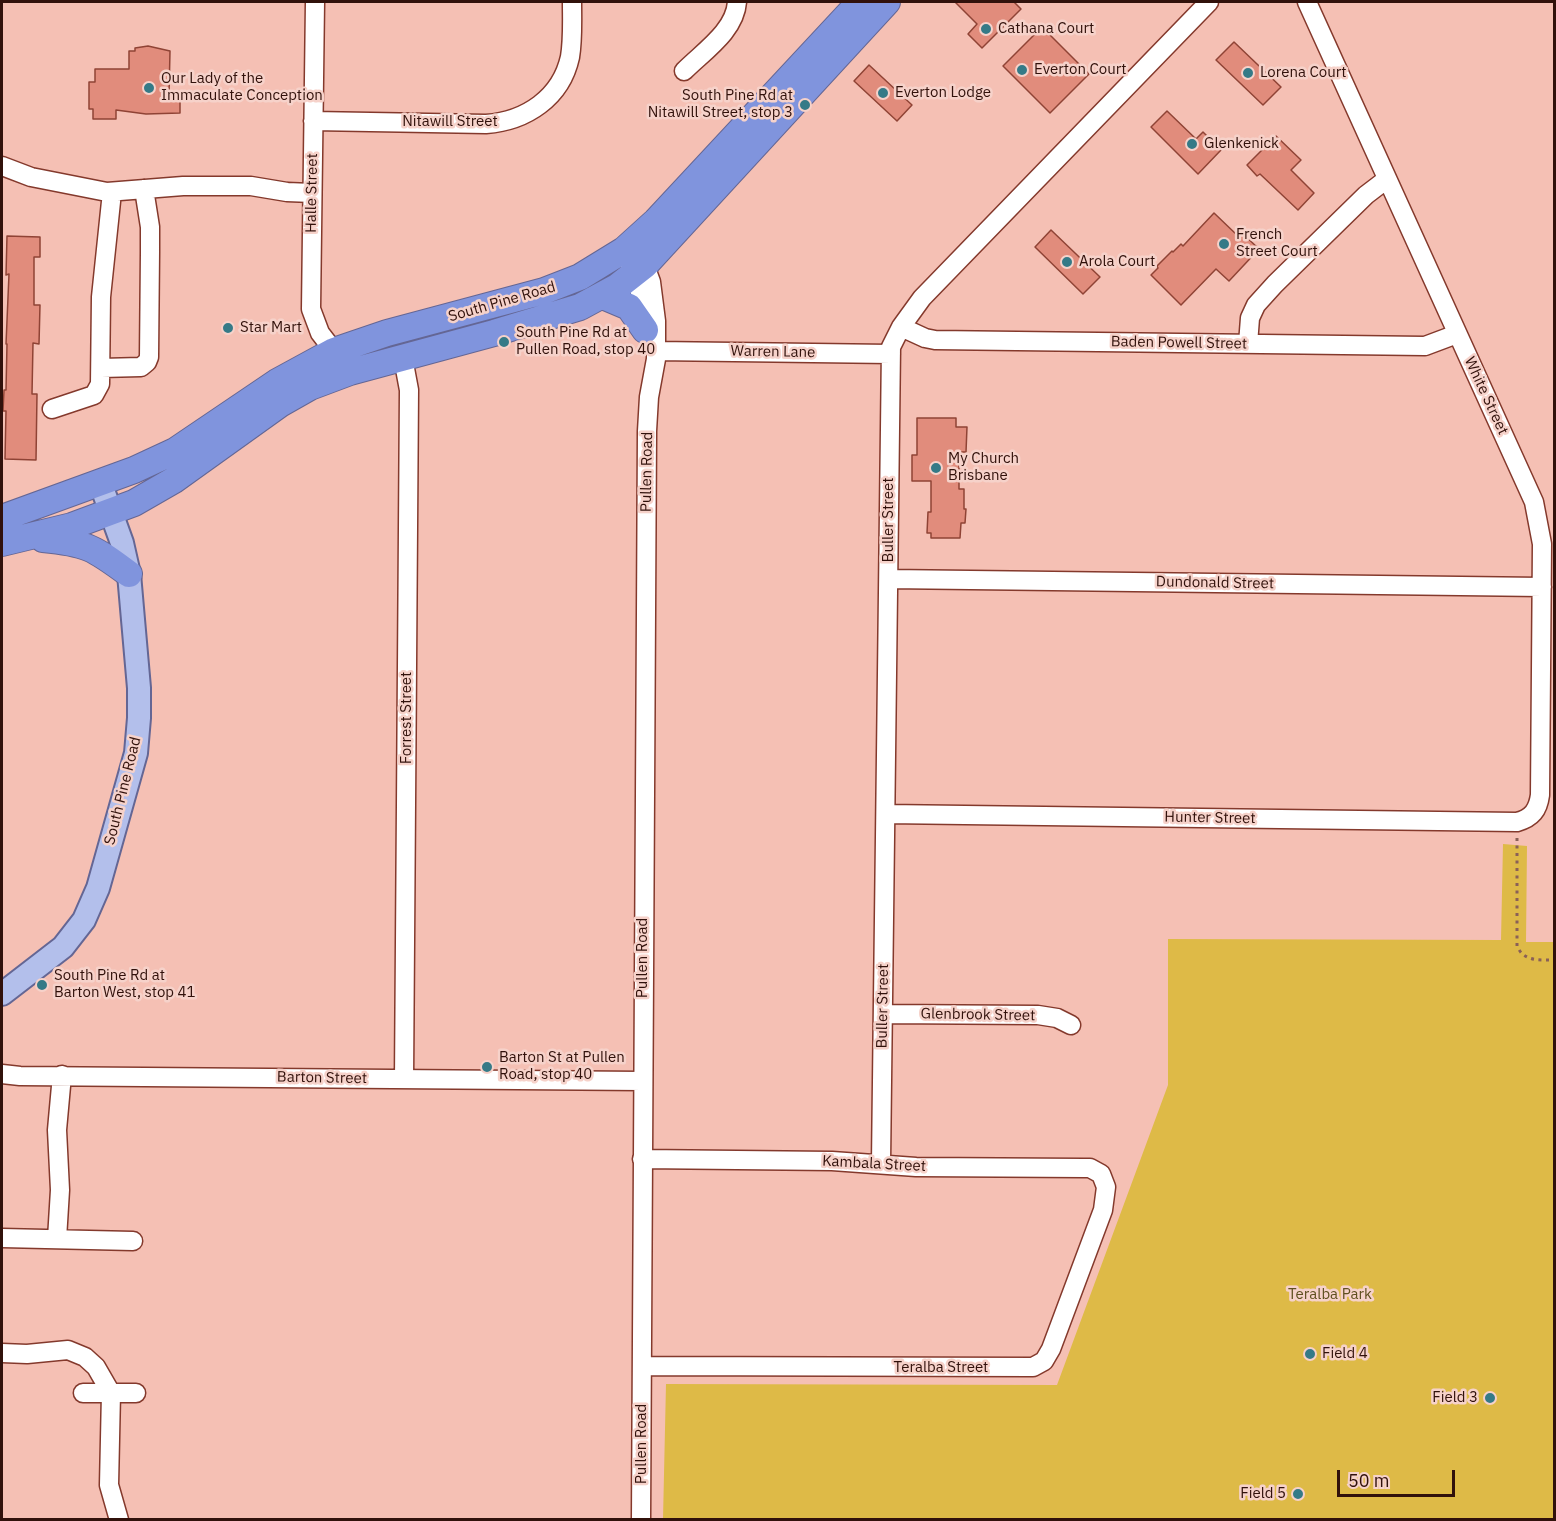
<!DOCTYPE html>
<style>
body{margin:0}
#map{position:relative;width:1556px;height:1521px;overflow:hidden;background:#f5c0b4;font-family:"IBM Plex Sans",sans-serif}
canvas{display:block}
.frame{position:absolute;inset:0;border:3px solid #31110b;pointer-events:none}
.scale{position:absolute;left:1337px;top:1470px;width:118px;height:27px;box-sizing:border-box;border:3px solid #31110b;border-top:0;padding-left:8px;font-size:18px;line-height:21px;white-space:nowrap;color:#31110b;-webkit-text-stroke:4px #f6d2ca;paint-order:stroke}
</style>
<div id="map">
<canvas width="1556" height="1521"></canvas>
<div class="frame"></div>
<div class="scale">50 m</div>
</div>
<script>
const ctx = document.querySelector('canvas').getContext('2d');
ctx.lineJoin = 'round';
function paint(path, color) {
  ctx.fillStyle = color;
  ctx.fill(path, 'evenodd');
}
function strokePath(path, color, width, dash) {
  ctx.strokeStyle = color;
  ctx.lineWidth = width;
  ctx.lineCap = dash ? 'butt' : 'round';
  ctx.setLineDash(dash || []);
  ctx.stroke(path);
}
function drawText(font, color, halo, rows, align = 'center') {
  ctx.font = font + ' "IBM Plex Sans",sans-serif';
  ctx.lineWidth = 5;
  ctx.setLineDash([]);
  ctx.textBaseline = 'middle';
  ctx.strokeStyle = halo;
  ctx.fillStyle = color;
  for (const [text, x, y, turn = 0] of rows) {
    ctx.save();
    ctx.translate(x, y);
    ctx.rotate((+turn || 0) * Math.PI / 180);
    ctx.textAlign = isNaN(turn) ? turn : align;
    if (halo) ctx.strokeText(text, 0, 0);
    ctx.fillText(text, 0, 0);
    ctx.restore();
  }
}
const green = new Path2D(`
 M1503 844 1527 846 1526 942H1554V1519H663L666 1384 1057 1385 1168 1085V939L1501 940Z`);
const building = new Path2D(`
 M955 2H1014L1021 9 982 48 968 34 977 24Z
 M1042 27 1089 74 1050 113 1003 66Z
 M1234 42 1281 87 1263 105 1216 60Z
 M148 46 170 51 169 95H180V113L146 114 116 110V119H93V109H89V82H95V69H129V51H135V48Z
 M869 65 912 105 897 121 854 81Z
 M1167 111 1196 139 1203 132 1221 150 1198 174 1151 127Z
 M1276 136 1301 160 1291 170 1314 193 1298 210 1260 174 1257 176 1247 165Z
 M1214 213 1238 236 1241 232 1259 249 1229 281 1216 269 1181 305 1151 275 1158 268 1157 266 1172 251 1173 252 1181 244 1183 246Z
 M1051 230 1100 277 1083 294 1035 247Z
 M7 236 40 237V257H34V305H40L39 344 33 343 32 394H37L36 460 5 459 6 411H3L4 390H6L7 344H6L9 274 6 275Z
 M917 418H956V427H967L966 452H959V489H964V509H966L965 523H961L960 538H931V533H927L928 512H931V481H912V455H917Z`);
const path = new Path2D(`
 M1517 838V946C1524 962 1540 960 1554 960`);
const minor = new Path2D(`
 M315 2 311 309 320 333 340 359
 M684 71C704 51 735 31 737 2
 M313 121 486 124C526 121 561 98 570 57 573 39 572 20 572 2
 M2 166 31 177 107 192 183 186H251L287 192 312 193
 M641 255 651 282 656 321V359L649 397 647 431 641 1520
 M630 264 639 288 645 318
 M901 327 925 338 935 340 1425 346 1457 334
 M1248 344 1250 318 1256 305 1275 284 1366 195 1387 179
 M656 351 891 354
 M403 358 409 390 404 1079
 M101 368 141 367 147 362 149 357 150 252V227L144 189
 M52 409 94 395 100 384 101 297 112 192
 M889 579 1542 587
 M886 814 1517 822C1532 818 1538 810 1540 795L1542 544 1534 502 1307 2
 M883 1014 1038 1015 1057 1018 1071 1025
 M2 1074 20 1076 642 1081
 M881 1163 891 347 901 327 922 298 1209 2
 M2 1238 133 1241
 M57 1239 60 1190 57 1130 62 1075
 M2 1353 27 1354 68 1350 85 1357 96 1367 111 1393 109 1485 119 1520
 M642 1366 1033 1367 1044 1361 1051 1349 1103 1210 1106 1187 1101 1174 1090 1168H1084L916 1167 832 1161 642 1159
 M83 1393H136`);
const major = new Path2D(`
 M2 994 63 947 84 920 98 888 136 753 139 718V688L129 574 122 543 100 482`);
const highway = new Path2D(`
 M603 296 629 307 645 330
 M2 518 134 470 175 451 277 382 334 351 387 333 544 291 580 277 624 250 656 221 860 2
 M43 539C87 543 94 548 129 574
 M2 543 72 526 134 503 174 480 280 404 310 387 350 372 494 333 580 307 617 287 645 265 887 2`);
const markers = [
 [986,29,6,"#357a87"],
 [1022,70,6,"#357a87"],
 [1248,73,6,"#357a87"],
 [149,88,6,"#357a87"],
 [883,93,6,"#357a87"],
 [805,105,6,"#357a87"],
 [1192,144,6,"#357a87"],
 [1224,244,6,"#357a87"],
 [1067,262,6,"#357a87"],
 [228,328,6,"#357a87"],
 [504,342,6,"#357a87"],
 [936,468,6,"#357a87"],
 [42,985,6,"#357a87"],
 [487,1067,6,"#357a87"],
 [1310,1354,6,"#357a87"],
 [1490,1398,6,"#357a87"],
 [1298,1494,6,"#357a87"]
];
const poiNames = [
 ["Cathana Court",998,29],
 ["Everton Court",1034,70],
 ["Lorena Court",1260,73],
 ["Our Lady of the",161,79],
 ["Immaculate Conception",161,96],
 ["Everton Lodge",895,93],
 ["South Pine Rd at",793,96,"right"],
 ["Nitawill Street, stop 3",793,113,"right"],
 ["Glenkenick",1204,144],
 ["French",1236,235],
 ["Street Court",1236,252],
 ["Arola Court",1079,262],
 ["Star Mart",240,328],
 ["South Pine Rd at",516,333],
 ["Pullen Road, stop 40",516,350],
 ["My Church",948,459],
 ["Brisbane",948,476],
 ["South Pine Rd at",54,976],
 ["Barton West, stop 41",54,993],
 ["Barton St at Pullen",499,1058],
 ["Road, stop 40",499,1075],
 ["Field 4",1322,1354],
 ["Field 3",1478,1398,"right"],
 ["Field 5",1286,1494,"right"]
];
const streetNames = [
 ["Nitawill Street",450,122],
 ["Halle Street",312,193,-89],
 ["South Pine Road",502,302,-16],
 ["Baden Powell Street",1179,343,1],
 ["Warren Lane",773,352,1],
 ["White Street",1486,396,65],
 ["Pullen Road",647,472,-89],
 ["Buller Street",889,520,-90],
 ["Dundonald Street",1215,583,1],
 ["Forrest Street",407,718,-90],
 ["South Pine Road",123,791,-76],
 ["Hunter Street",1210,818,1],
 ["Pullen Road",643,958,-90],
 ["Buller Street",883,1006,-89],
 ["Glenbrook Street",978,1015,1],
 ["Barton Street",322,1078,1],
 ["Kambala Street",874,1164,3],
 ["Teralba Street",941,1368],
 ["Pullen Road",642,1444,-90]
];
const parkNames = [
 ["Teralba Park",1330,1295]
];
paint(green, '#deba47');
paint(building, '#e18c7c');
strokePath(building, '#8f4335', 1.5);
strokePath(minor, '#84392c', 21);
strokePath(major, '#646694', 26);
strokePath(highway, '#646694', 28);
strokePath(path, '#8a6057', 3, [3, 4.5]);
strokePath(minor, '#fff', 18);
strokePath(major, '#b3bfeb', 22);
strokePath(highway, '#8094dd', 26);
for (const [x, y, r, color] of markers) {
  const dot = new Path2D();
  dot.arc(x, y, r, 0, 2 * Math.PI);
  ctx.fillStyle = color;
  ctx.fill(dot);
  strokePath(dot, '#f6d2ca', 2);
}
drawText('15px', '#31110b', '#f6d2ca', poiNames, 'left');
drawText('15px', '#31110b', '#f6d2ca', streetNames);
drawText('15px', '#5f4f1f', '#f6d2ca', parkNames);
</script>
